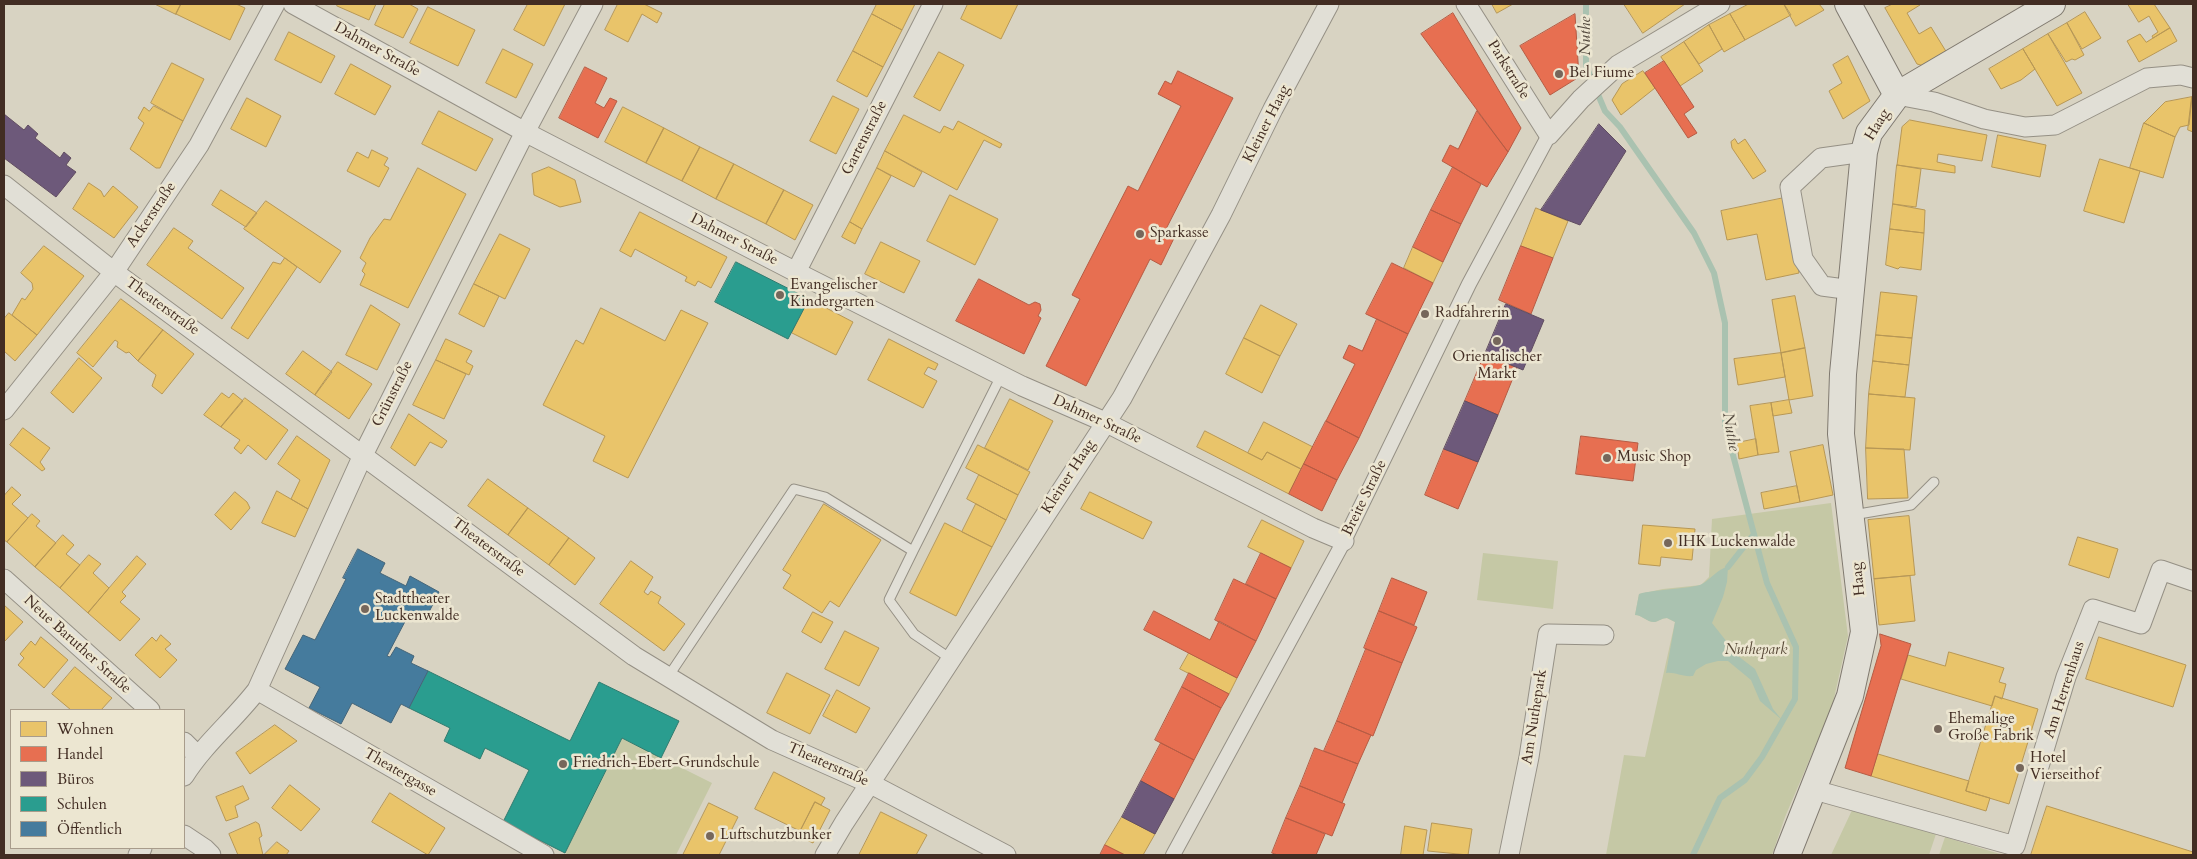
<!DOCTYPE html>
<meta charset="utf-8">
<style>
body{margin:0}
#map{position:relative;width:2197px;height:859px;overflow:hidden;background:#d8d3c2;font-family:Cardo,serif}
canvas{display:block}
.frame{position:absolute;inset:0;border:5px solid #422d23;pointer-events:none}
.legend{position:absolute;left:10px;top:709px;width:175px;height:140px;box-sizing:border-box;background:#ece6d1;border:1px solid #a89c8b;margin:0;padding:6px 9px;list-style:none;font-size:15px;color:#422d23}
.legend li{display:flex;align-items:center;gap:10px;height:25px}
.legend b{width:25px;border:1px solid #a89c8b}
</style>
<div id="map">
<canvas width="2197" height="859"></canvas>
<div class="frame"></div>
<ul class="legend">
<li><b style="height:14px;background:#e9c46a"></b>Wohnen</li>
<li><b style="height:14px;background:#e76f51"></b>Handel</li>
<li><b style="height:14px;background:#6d597a"></b>Büros</li>
<li><b style="height:14px;background:#2a9d8f"></b>Schulen</li>
<li><b style="height:14px;background:#457b9d"></b>Öffentlich</li>
</ul>
</div>
<script>
const ctx = document.querySelector('canvas').getContext('2d');
ctx.lineJoin = 'round';
function paint(path, color) {
  ctx.fillStyle = color;
  ctx.fill(path, 'evenodd');
}
function strokePath(path, color, width, dash) {
  ctx.strokeStyle = color;
  ctx.lineWidth = width;
  ctx.lineCap = dash ? 'butt' : 'round';
  ctx.setLineDash(dash || []);
  ctx.stroke(path);
}
function drawText(font, color, halo, rows, align = 'center') {
  ctx.font = font + ' Cardo,serif';
  ctx.lineWidth = 5;
  ctx.setLineDash([]);
  ctx.textBaseline = 'middle';
  ctx.strokeStyle = halo;
  ctx.fillStyle = color;
  for (const [text, x, y, turn = 0] of rows) {
    ctx.save();
    ctx.translate(x, y);
    ctx.rotate((+turn || 0) * Math.PI / 180);
    ctx.textAlign = isNaN(turn) ? turn : align;
    if (halo) ctx.strokeText(text, 0, 0);
    ctx.fillText(text, 0, 0);
    ctx.restore();
  }
}
const green = new Path2D(`
 M1831 503 1848 636 1832 707 1785 817 1772 855H1606L1624 755 1645 757 1675 622 1667 618C1662 618 1659 621 1655 622 1648 623 1642 615 1635 615L1639 594 1663 589 1701 585 1709 577 1712 519Z
 M1483 553 1558 561 1553 609 1477 600Z
 M622 738 712 783 676 855H570L565 853Z
 M1853 808 1936 834 1929 855H1831Z
 M1945 837 2003 855H1939Z`);
const water = new Path2D(`
 M1728 567 1727 582 1723 597 1712 623 1738 656 1755 669 1773 709 1782 720 1760 701 1751 680 1728 661H1718L1706 664 1696 670 1693 676C1681 677 1676 672 1666 673L1675 622 1667 618C1662 618 1659 621 1655 622 1648 623 1642 615 1635 615L1639 594C1655 589 1692 589 1702 584 1711 579 1717 569 1728 567Z`);
const homes = new Path2D(`
 M155 4H181L176 14Z
 M181 4H236L245 8 230 40 176 14Z
 M338 4H376L369 20 337 6Z
 M385 4H409L418 9 403 38 375 25Z
 M528 4H565L544 46 514 30Z
 M618 4H644L662 13 657 23 642 14 628 42 605 30Z
 M877 4H915L902 30 872 14Z
 M968 4H1018L1001 39 961 19Z
 M1492 4H1513L1497 13Z
 M1624 4H1685L1643 33Z
 M1749 4H1784L1791 15 1745 40 1730 14Z
 M1784 4H1819L1824 10 1796 26Z
 M1893 4H1919L1920 5 1907 13 1919 34 1931 27 1947 53 1924 66 1917 64 1885 8Z
 M2128 4H2154L2170 28 2153 38 2152 36 2158 32 2149 16 2139 22Z
 M428 7 475 30 458 66 410 43Z
 M2085 12 2101 38 2082 49 2067 23Z
 M872 14 902 30 883 67 853 51Z
 M1730 14 1745 40 1724 52 1709 25Z
 M2067 23 2084 55 2075 60 2072 59 2066 62 2048 34Z
 M1709 25 1722 49 1699 64 1684 42Z
 M2170 28 2177 41 2139 62 2127 41 2140 34 2146 42Z
 M289 32 335 56 321 83 275 60Z
 M2048 34 2082 93 2057 106 2023 49Z
 M1684 42 1703 71 1680 86 1661 57Z
 M503 49 533 64 516 98 486 83Z
 M2023 49 2035 69 2021 80 2001 89 1989 69Z
 M853 51 883 67 867 97 837 81Z
 M939 52 964 65 940 111 914 97Z
 M1848 56 1870 101 1843 119 1829 91 1842 83 1833 65Z
 M172 63 204 79 183 121 151 103Z
 M351 64 391 86 375 115 335 94Z
 M1643 71 1655 88 1621 115 1612 100 1622 84Z
 M833 96 859 109 836 154 810 141Z
 M2192 97H2193V132L2188 130Z
 M2192 97 2189 125 2180 127 2175 137 2144 123 2165 102Z
 M247 98 281 116 266 147 231 129Z
 M154 106 183 121 160 168H156L130 149 144 123 138 118 144 107 149 111Z
 M623 107 664 128 646 163 605 142Z
 M439 111 493 139 476 171 422 144Z
 M904 115 940 133 944 126 953 130 958 121 1002 144 1000 148 984 140 957 190 885 151Z
 M1910 120 1987 135 1982 161 1938 154 1937 162 1955 166V173L1897 165 1902 127Z
 M2144 123 2175 137 2163 178 2130 168Z
 M664 128 700 147 682 181 646 163Z
 M1998 135 2046 145 2040 177 1992 167Z
 M1735 139 1738 144 1745 139 1766 171 1753 179 1732 148 1731 142Z
 M700 147 734 164 716 199 682 181Z
 M372 150 388 158 384 165 389 168 379 187 347 171 357 152 368 158Z
 M885 151 922 172 914 187 877 168Z
 M2100 159 2140 171 2124 223 2084 211Z
 M734 164 784 190 766 224 716 199Z
 M1897 165 1921 169 1916 207 1893 204Z
 M549 167 575 180 581 202 560 207 534 195 532 174Z
 M418 168 466 194 408 308 360 285 365 274 362 271 366 263 360 258 370 238 384 219 390 220Z
 M877 168 891 176 862 229 850 222Z
 M89 183 101 191 104 197 113 186 138 207 114 238 73 209Z
 M221 190 257 213 246 227 212 205Z
 M784 190 813 205 795 240 766 224Z
 M950 195 998 219 975 265 927 241Z
 M1784 198 1799 273 1766 280 1757 234 1727 240 1721 211Z
 M266 201 341 251 320 283 244 229Z
 M1893 204 1925 210 1924 233 1890 229Z
 M1536 208 1568 221 1553 258 1521 246Z
 M640 212 727 257 711 288 698 281 695 286 685 281 687 277 635 249 631 257 620 251Z
 M850 222 862 229 855 244 842 237Z
 M174 228 193 241 188 248 244 288 222 319 147 265Z
 M1890 229 1924 233 1921 270 1900 267 1898 269 1886 265Z
 M500 234 530 249 505 299 474 284Z
 M881 242 920 261 904 293 865 274Z
 M44 246 84 276 37 335 12 315 22 298 25 300 33 289 32 283 21 273Z
 M1413 247 1443 262 1433 283 1404 268Z
 M285 258 297 267 248 339 231 328 273 262 280 264Z
 M474 284 499 296 484 327 459 314Z
 M1881 292 1917 296 1912 338 1876 335Z
 M1795 296 1805 348 1781 353 1772 300Z
 M121 299 163 330 138 361 129 352 126 353 117 347 118 342 115 340 93 367 77 353Z
 M809 299 853 322 836 355 792 333Z
 M371 305 400 324 377 370 346 355Z
 M1261 305 1297 324 1280 356 1244 338Z
 M601 308 665 341 681 310 708 323 628 478 593 461 605 436 543 405 576 340 583 344Z
 M9 313 37 335 15 361 4 351V319Z
 M163 330 194 354 162 394 152 386 156 375 138 361Z
 M1876 335 1912 338 1909 365 1873 361Z
 M1244 338 1280 356 1262 393 1226 374Z
 M446 339 472 351 466 362 473 366 469 375 436 360Z
 M889 339 938 364 935 370 928 367 924 374 937 381 923 408 868 380Z
 M1805 348 1813 396 1789 400 1781 353Z
 M303 351 332 372 315 395 286 374Z
 M1781 353 1785 377 1738 385 1734 359Z
 M79 358 102 378 73 413 51 393Z
 M436 360 466 374 444 419 413 405Z
 M1873 361 1909 365 1905 397 1869 394Z
 M338 362 372 384 349 419 315 395Z
 M222 393 229 398 233 393 243 401 221 427 204 415Z
 M1869 394 1915 398 1910 450 1866 448Z
 M245 398 288 430 266 460 248 445 241 454 234 448 240 440 221 427Z
 M1010 399 1053 421 1028 470 985 448Z
 M1789 400 1792 413 1773 416 1771 403Z
 M1771 403 1779 452 1758 455 1750 406Z
 M409 414 447 441 442 448 430 442 415 466 391 448Z
 M1264 422 1313 447 1301 469 1267 452 1262 460 1248 453Z
 M23 428 50 448 40 462 45 469 42 471 10 445Z
 M1205 431 1262 460 1267 452 1301 469 1289 494 1197 447Z
 M297 436 330 460 308 509 291 499 300 480 278 464Z
 M1756 439 1758 455 1739 459 1737 443Z
 M978 445 1030 472 1018 495 966 468Z
 M1823 445 1833 495 1800 502 1790 452Z
 M1866 448 1904 449 1908 498 1868 499Z
 M979 475 1018 495 1006 520 967 499Z
 M488 479 528 508 508 535 468 506Z
 M1797 486 1800 502 1764 509 1761 493Z
 M12 487 21 495 12 504 28 518 7 542 4 540V496Z
 M277 491 308 509 295 537 262 523Z
 M235 492 247 502 250 508 231 530 215 515Z
 M1090 492 1152 522 1143 539 1081 509Z
 M824 504 881 540 839 607 830 601 822 613 783 588 791 575 783 570Z
 M976 504 1006 520 992 547 962 532Z
 M528 508 569 538 549 565 508 535Z
 M32 514 40 521 36 526 56 543 35 567 7 542Z
 M1909 516 1915 575 1874 579 1868 520Z
 M1262 520 1304 541 1291 568 1248 547Z
 M945 523 992 547 956 616 910 593Z
 M1643 525 1695 529 1692 560 1661 557 1660 566 1639 564Z
 M63 535 74 545 66 554 80 565 60 588 35 567Z
 M2078 537 2118 549 2109 578 2069 565Z
 M569 538 595 558 575 585 549 565Z
 M89 555 101 564 93 573 109 588 88 613 60 588Z
 M137 556 146 564 122 592 126 596 120 602 140 619 120 641 88 613Z
 M631 561 653 577 644 592 648 595 651 591 661 597 658 603 685 624 664 651 600 604Z
 M1910 576 1915 621 1879 625 1874 579Z
 M4 605 23 622 4 642Z
 M813 612 833 622 821 643 802 632Z
 M845 631 879 648 859 686 825 669Z
 M161 635 171 644 165 649 177 660 160 678 135 655 152 637 156 641Z
 M41 637 68 660 44 688 18 665 24 658 20 654 31 641 35 645Z
 M2099 637 2186 665 2173 707 2086 679Z
 M1949 652 2004 668 1999 682 2006 684 2002 699 1995 696 1992 706 1901 679 1908 655 1945 666Z
 M1189 653 1237 678 1229 694 1180 669Z
 M75 667 112 698 101 710H71L52 694Z
 M787 673 830 695 810 734 767 713Z
 M837 690 870 708 856 733 823 716Z
 M1995 696 2038 709 2009 804 1966 791Z
 M275 725 297 741 250 774 236 753Z
 M1878 754 1969 781 1966 791 1990 798 1986 811 1871 776Z
 M774 772 825 798 821 805 815 802 800 831 755 809Z
 M290 785 320 809 301 831 272 808Z
 M243 786 249 799 235 806 238 817 226 821 216 797Z
 M390 793 445 828 428 855 372 822Z
 M815 802 830 810 813 843 798 836Z
 M709 803 738 817 719 855H683Z
 M2047 806 2193 852V855H2031Z
 M881 812 927 835 916 855H859Z
 M1122 817 1155 834 1143 855H1125L1105 845Z
 M256 822 259 824 262 836 259 838 263 855H238L229 834Z
 M1432 823 1472 829 1468 855 1428 851Z
 M1405 826 1427 830 1423 855H1401Z
 M277 842 289 851 286 855H264Z`);
const shops = new Path2D(`
 M1453 13 1521 128 1508 152 1421 34Z
 M1575 14 1579 77 1550 95 1520 46Z
 M1664 61 1694 107 1684 114 1697 133 1688 138 1645 73Z
 M585 67 607 78 595 103 604 108 610 98 617 101 598 138 559 118Z
 M1178 71 1233 98 1166 229 1176 234 1161 265 1150 259 1086 386 1046 366 1080 299 1072 295 1128 186 1138 191 1181 106 1158 94 1165 81 1171 84Z
 M1477 111 1508 152 1487 187 1442 161 1450 145 1458 149Z
 M1453 167 1481 184 1461 224 1431 210Z
 M1431 210 1461 224 1443 262 1413 247Z
 M1521 246 1553 258 1531 314 1499 300Z
 M1392 263 1433 283 1408 334 1366 314Z
 M979 279 1029 305 1035 302 1040 304 1041 310 1038 316 1041 318 1024 354 956 321Z
 M1377 319 1408 334 1359 438 1326 421 1355 364 1343 358 1349 345 1362 351Z
 M1485 354 1517 368 1498 415 1465 401Z
 M1326 421 1359 438 1337 480 1304 464Z
 M1581 436 1638 443 1633 481 1576 474Z
 M1444 449 1478 462 1458 509 1425 495Z
 M1304 464 1337 480 1322 511 1289 494Z
 M1261 553 1291 568 1276 599 1246 584Z
 M1392 578 1427 592 1414 625 1379 611Z
 M1234 579 1276 599 1256 641 1215 620Z
 M1154 611 1210 640 1219 621 1256 641 1237 678 1144 630Z
 M1379 611 1417 627 1402 663 1364 648Z
 M1880 634 1911 644 1871 776 1845 768 1881 646Z
 M1366 649 1402 663 1373 736 1337 721Z
 M1189 673 1229 694 1221 708 1182 687Z
 M1182 687 1221 708 1194 760 1155 740Z
 M1337 721 1371 735 1358 764 1324 751Z
 M1161 743 1194 760 1174 799 1141 781Z
 M1315 748 1358 764 1342 803 1300 786Z
 M1300 786 1345 804 1332 836 1286 818Z
 M1286 818 1325 834 1316 855H1278L1272 853Z
 M1105 845 1125 855H1100Z`);
const offices = new Path2D(`
 M4 114 24 130 28 125 38 134 35 138 60 158 64 152 71 158 66 165 76 172 56 197 4 158Z
 M1599 124 1626 151 1580 225 1541 210Z
 M1506 304 1544 320 1523 370 1485 354Z
 M1465 401 1498 415 1478 462 1444 449Z
 M1141 781 1174 799 1155 834 1122 817Z`);
const schools = new Path2D(`
 M736 262 809 299 788 339 715 302Z
 M428 671 570 741 599 682 679 721 661 758 622 738 565 853 503 822 529 770 485 748 480 759 444 741 450 728 409 708Z`);
const public = new Path2D(`
 M358 549 385 563 380 573 406 586 410 576 439 592 425 620 410 612 387 656 390 657 396 647 414 656 411 663 428 671 409 708 401 704 391 723 352 703 341 724 309 708 320 687 285 669 303 635 315 640 346 579 343 578Z`);
const stream = new Path2D(`
 M1586 4V66L1605 111 1620 127 1694 233 1714 273 1725 323V425L1767 583 1796 647 1795 699 1762 757 1745 780 1720 798 1693 855
 M1728 567 1754 534`);
const service = new Path2D(`
 M1853 515 1911 505 1934 482
 M913 551 1001 376
 M668 677 794 489 825 497 913 551 889 600 914 634 951 659`);
const pedestrian = new Path2D(`
 M1173 855 1344 541 1469 284 1549 135`);
const minor = new Path2D(`
 M293 4 525 132 796 272 1022 386 1105 422 1313 528 1344 541
 M1466 4 1549 135 1581 99 1618 65 1720 4
 M1897 95 1934 102 1984 119 2025 127 2055 125 2147 78 2181 75 2193 78
 M4 185 114 272 634 656 772 740 871 784 1006 855
 M796 272 933 4
 M1852 290 1822 286 1803 259 1790 187 1821 158 1864 152
 M4 410 114 272 199 145 275 4
 M4 579 150 710
 M257 690 544 855
 M184 742 197 755
 M184 776C204 744 234 720 257 690L363 455 525 132 593 4
 M1811 789 2015 846 2066 677 2093 609 2141 624 2161 570 2193 581
 M184 835 205 849 211 855
 M138 855 142 848
 M825 855 844 823 1122 398 1221 215 1273 109 1329 4
 M1509 855 1529 757 1548 634 1604 635`);
const secondary = new Path2D(`
 M1848 4 1897 95
 M1787 855 1850 696 1864 632 1841 434 1843 374 1864 152 1869 133 1897 95 2052 4`);
const markers = [
 [1559,74,5,"#76675b"],
 [1140,234,5,"#76675b"],
 [780,295,5,"#76675b"],
 [1425,314,5,"#76675b"],
 [1497,341,5,"#76675b"],
 [1607,458,5,"#76675b"],
 [1668,543,5,"#76675b"],
 [365,609,5,"#76675b"],
 [1938,729,5,"#76675b"],
 [563,764,5,"#76675b"],
 [2020,768,5,"#76675b"],
 [710,836,5,"#76675b"]
];
const streetNames = [
 ["Dahmer Straße",377,50,29],
 ["Parkstraße",1508,70,58],
 ["Kleiner Haag",1267,124,-63],
 ["Haag",1878,125,-59],
 ["Gartenstraße",865,138,-63],
 ["Ackerstraße",152,215,-56],
 ["Dahmer Straße",734,240,27],
 ["Theaterstraße",162,307,36],
 ["Grünstraße",393,394,-63],
 ["Dahmer Straße",1097,420,25],
 ["Kleiner Haag",1069,477,-57],
 ["Breite Straße",1365,498,-64],
 ["Theaterstraße",488,548,37],
 ["Haag",1859,579,-96],
 ["Neue Baruther Straße",77,645,42],
 ["Am Herrenhaus",2065,690,-72],
 ["Am Nuthepark",1535,717,-81],
 ["Theaterstraße",828,765,24],
 ["Theatergasse",400,773,30]
];
const poiNames = [
 ["Bel Fiume",1569,74],
 ["Sparkasse",1150,234],
 ["Evangelischer",790,286],
 ["Kindergarten",790,303],
 ["Radfahrerin",1435,314],
 ["Orientalischer",1497,358,"center"],
 ["Markt",1497,375,"center"],
 ["Music Shop",1617,458],
 ["IHK Luckenwalde",1678,543],
 ["Stadttheater",375,600],
 ["Luckenwalde",375,617],
 ["Ehemalige",1948,720],
 ["Große Fabrik",1948,737],
 ["Hotel",2030,759],
 ["Vierseithof",2030,776],
 ["Friedrich-Ebert-Grundschule",573,764],
 ["Luftschutzbunker",720,836]
];
const parkNames = [
 ["Nuthepark",1756,651]
];
const waterNames = [
 ["Nuthe",1586,36,-90],
 ["Nuthe",1730,432,80]
];
paint(green, '#c5c8a5');
paint(water, '#aac2b0');
paint(homes, '#e9c46a');
strokePath(homes, '#b79755', 1);
paint(shops, '#e76f51');
strokePath(shops, '#b65b43', 1);
paint(offices, '#6d597a');
strokePath(offices, '#604c60', 1);
paint(schools, '#2a9d8f');
strokePath(schools, '#317b6f', 1);
paint(public, '#457b9d');
strokePath(public, '#446478', 1);
strokePath(stream, '#aac2b0', 6);
strokePath(service, '#959085', 11);
strokePath(pedestrian, '#959085', 16);
strokePath(minor, '#959085', 21);
strokePath(secondary, '#807a70', 28);
strokePath(service, '#e1dfd6', 9);
strokePath(pedestrian, '#e1dfd6', 14);
strokePath(minor, '#e1dfd6', 19);
strokePath(secondary, '#e1dfd6', 26);
for (const [x, y, r, color] of markers) {
  const dot = new Path2D();
  dot.arc(x, y, r, 0, 2 * Math.PI);
  ctx.fillStyle = color;
  ctx.fill(dot);
  strokePath(dot, '#ece6d1', 2);
}
drawText('15px', '#422d23', '#ece6d1', streetNames);
drawText('15px', '#422d23', '#ece6d1', poiNames, 'left');
drawText('italic 15px', '#594a38', '#ece6d1', parkNames);
drawText('italic 16px', '#53493e', '#ece6d1', waterNames);
</script>
